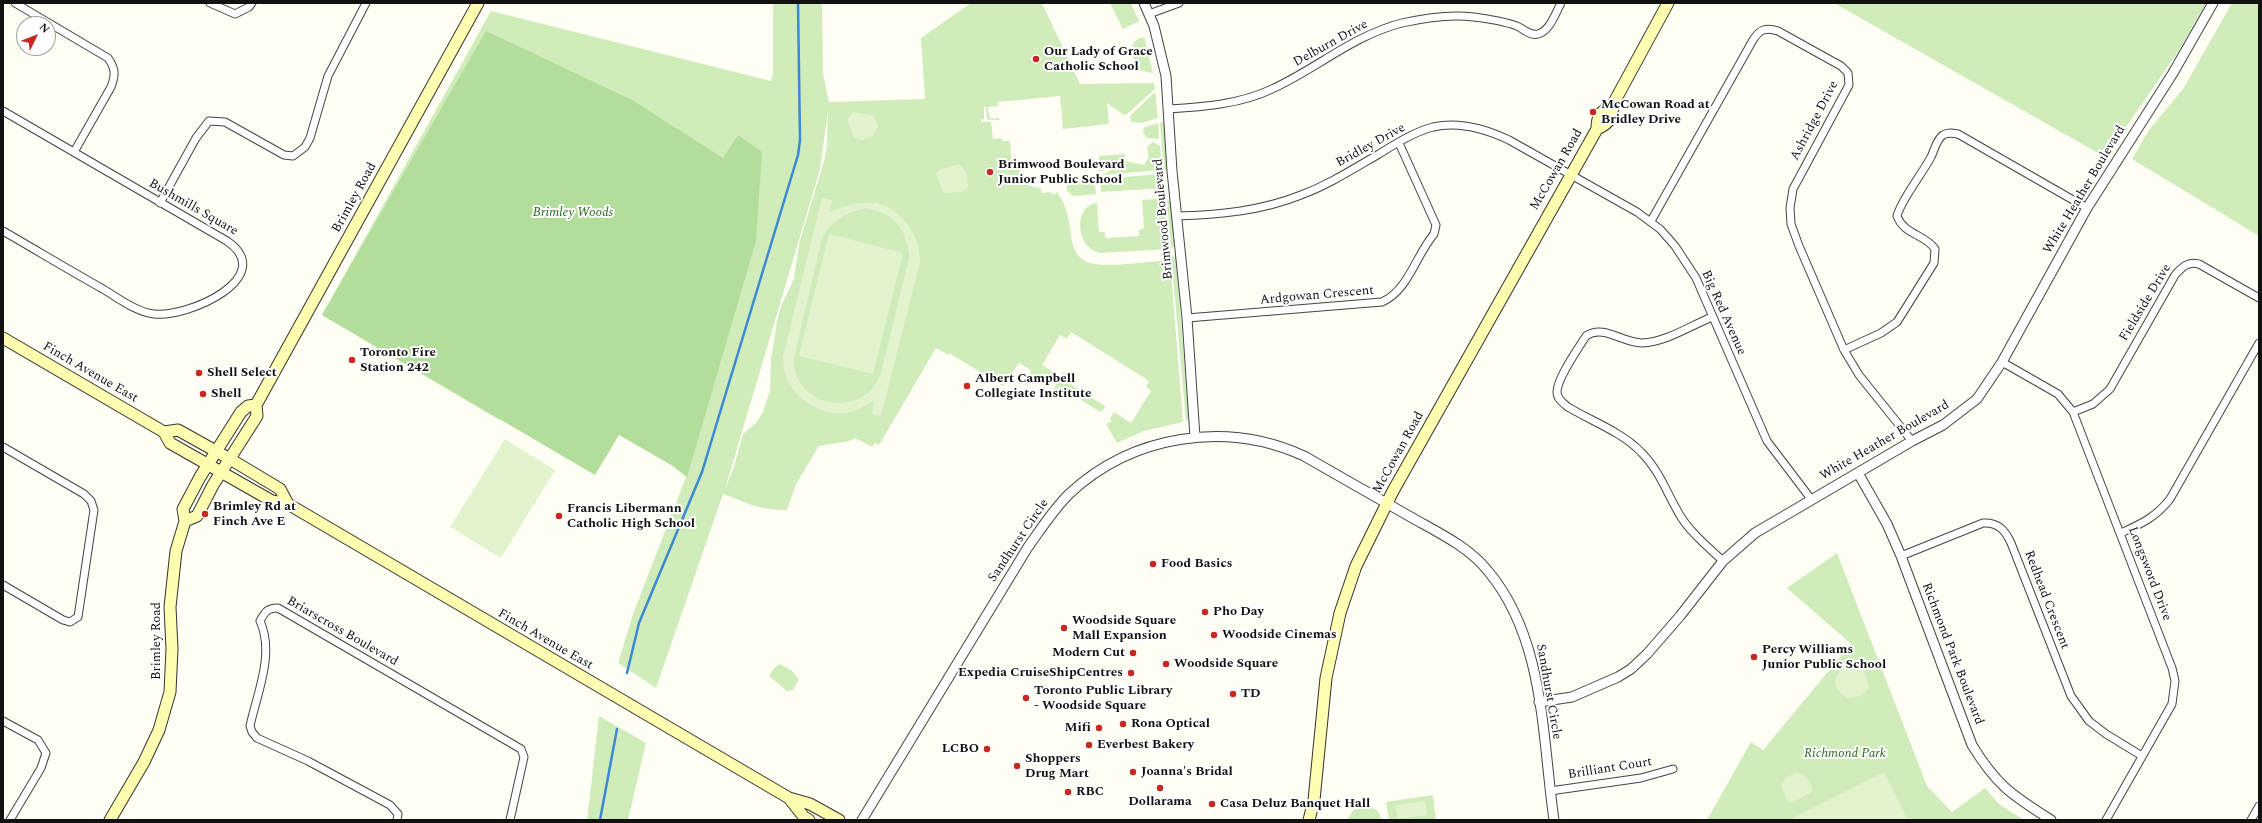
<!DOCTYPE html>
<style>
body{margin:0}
#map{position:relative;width:2262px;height:823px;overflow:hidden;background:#fffef4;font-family:Spectral,serif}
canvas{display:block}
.frame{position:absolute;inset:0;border:4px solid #111;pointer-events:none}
.north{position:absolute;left:16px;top:16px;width:40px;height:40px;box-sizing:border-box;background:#fff;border:1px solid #a0a0a0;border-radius:50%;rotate:47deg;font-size:11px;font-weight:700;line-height:16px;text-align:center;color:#111}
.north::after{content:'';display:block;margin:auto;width:14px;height:18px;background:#c72822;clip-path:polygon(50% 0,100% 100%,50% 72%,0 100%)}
</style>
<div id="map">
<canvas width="2262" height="823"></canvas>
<div class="frame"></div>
<div class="north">N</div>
</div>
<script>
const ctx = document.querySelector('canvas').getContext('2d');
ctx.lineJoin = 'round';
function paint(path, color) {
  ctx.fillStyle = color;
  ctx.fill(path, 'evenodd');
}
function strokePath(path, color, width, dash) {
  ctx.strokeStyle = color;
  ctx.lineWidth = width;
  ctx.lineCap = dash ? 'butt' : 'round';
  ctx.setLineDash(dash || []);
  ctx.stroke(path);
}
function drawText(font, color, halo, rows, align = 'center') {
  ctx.font = font + ' Spectral,serif';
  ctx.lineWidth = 4;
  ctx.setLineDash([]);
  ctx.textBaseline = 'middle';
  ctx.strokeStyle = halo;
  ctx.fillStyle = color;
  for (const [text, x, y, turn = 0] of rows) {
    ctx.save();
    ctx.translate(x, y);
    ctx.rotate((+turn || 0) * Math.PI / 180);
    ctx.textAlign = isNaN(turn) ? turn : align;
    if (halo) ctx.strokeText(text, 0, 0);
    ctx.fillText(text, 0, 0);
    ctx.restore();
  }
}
const green = new Path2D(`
 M773 3H822L823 74 829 102 925 99 921 38 971 3H1042L1080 84 1154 83 1155 89 1127 114 1124 115 1107 103 1109 124 1063 129 1060 96 998 102V106L988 107 990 119 999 118V120H989L987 118 986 107H984V120L981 119V122H991L993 139 1001 138 1002 141H1010L1011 161 1018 160C1020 179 1021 186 1041 188V193L1050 192 1054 195 1057 192C1068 206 1069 223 1072 241 1074 250 1078 258 1087 262 1103 269 1151 261 1170 260L1183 422 1144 431 1117 443 1106 424 1112 421 1110 419 1114 412 1131 423 1151 391 1146 387 1149 381 1071 332 1067 339 1060 335 1042 365 1053 372 1045 386 1029 376 1031 370 1019 363 1003 386 949 353 948 355 936 348 879 445 875 443 872 447 855 438 850 441 819 446 796 484 787 510C759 510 748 503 723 494L656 688 618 663 633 614 686 477 673 466 523 378 499 420 322 315 491 11 771 81 773 74ZM828 111 827 146 824 161 799 244 794 279 781 306 777 321 771 359 770 391 763 412 756 423 743 434 734 467 725 489 820 169ZM832 200 828 213 878 203 916 240 920 261 880 416 874 400 864 406 807 403 783 357Z
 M1110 3H1131L1139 21 1123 29Z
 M1834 3H2207L2176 55 2105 157Z
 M2232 3H2259V236L2132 159 2149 130 2183 89Z
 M1144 37 1153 73 1142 71C1131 61 1125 40 1144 37Z
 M1155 92 1158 118 1142 123 1131 122 1130 116Z
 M1164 121 1168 170 1164 171 1160 123Z
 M1158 123 1159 139 1147 138 1143 132 1144 127Z
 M1153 142 1160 146 1162 170 1102 175 1126 161 1144 165 1149 157 1147 147Z
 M1125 154V159L1099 172V156Z
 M1162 174 1164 188 1101 192 1100 179Z
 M1094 179 1096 194 1073 196 1067 191V185L1071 181Z
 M1164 198 1169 249 1100 253C1074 248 1074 204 1097 203L1099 232H1105V238L1139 236V230L1144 228 1142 200Z
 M1167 200 1171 202 1175 245 1171 249Z
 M865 208C895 212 906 228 910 256L881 375C878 380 875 387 871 391 849 412 807 406 796 375 794 371 794 365 793 360L821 240C830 220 844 213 865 208Z
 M1171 255 1176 258 1189 418V420L1186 421Z
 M1063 372 1065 373 1062 379 1105 406 1104 409 1100 412 1059 386 1055 393 1053 391Z
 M1837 553 1927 786 1952 812 1985 788 1999 804 2024 820H1707L1751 742 1763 750 1851 644 1787 588Z
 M780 664 792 671 799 679 793 690 787 691 769 676 774 668Z
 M599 716 646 743 628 820H587Z
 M1433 795 1436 820H1389L1386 802Z
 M1369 806 1378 811 1382 820H1347L1354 809Z`);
const forest = new Path2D(`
 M486 31 632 100 723 158 738 135 762 152 756 241 687 477 673 466 619 435 595 475 322 315Z`);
const pitch = new Path2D(`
 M853 112 874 116 878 127 873 136 862 140 854 137 847 120Z
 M959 164 967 173 968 188 961 192 943 193 936 173 941 169Z
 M822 198 832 200 829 213C864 195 900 199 916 240 919 246 919 254 920 261L881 416 872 414 874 400C866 405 855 412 845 413 822 416 796 400 787 379 784 373 784 364 783 357ZM865 208C895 212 906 228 910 256L881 375C878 380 875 387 871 391 849 412 806 406 796 375 794 371 794 365 793 360L821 240C830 220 844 213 865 208Z
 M829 234 903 253 873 374 799 356Z
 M505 439 555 470 501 558 450 527Z
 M1856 662 1859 663 1867 679 1869 688 1861 696 1847 698 1837 690C1830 673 1844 668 1856 662Z
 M1884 772 1908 820H1793V818Z
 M1796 773C1807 773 1810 782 1813 791L1792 803 1788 802 1781 785 1787 777Z
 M1425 801 1427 815 1398 819 1395 805Z`);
const stream = new Path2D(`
 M627 673 639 623 702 472 798 155 800 140 798 3
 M600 820 617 729`);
const minor = new Path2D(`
 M15 3 108 58C115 68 116 74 111 87L74 152
 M210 3 235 14 249 7 252 3
 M1149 14 1179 3
 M1169 109C1203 107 1241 104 1272 89 1316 69 1354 35 1402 23 1424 18 1452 14 1474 17 1488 19 1506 21 1519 27 1524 30 1531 36 1538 34 1550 31 1556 12 1561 3
 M3 111 227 241C279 277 188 318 154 314 136 312 118 298 103 289 69 270 36 250 3 231
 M160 203 196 138 209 121 225 122 284 155 293 156 305 147 310 138 328 76 366 3
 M1176 216C1218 215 1261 211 1301 195 1328 185 1353 169 1379 154 1395 144 1414 132 1433 127 1459 121 1486 129 1509 140L1637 212 1660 229 1675 246 1696 278 1767 441 1811 499
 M1651 221 1753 40C1760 29 1766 27 1778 31L1841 66 1848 73 1849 85 1793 189 1790 208 1791 224 1799 246 1844 350 1859 375 1912 441
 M1712 317C1690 326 1666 342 1642 343 1622 343 1604 324 1586 336 1578 349 1557 378 1557 392 1557 399 1563 403 1568 407 1591 421 1622 432 1641 452 1660 471 1667 494 1681 517 1692 534 1708 547 1723 561
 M1187 318 1382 302C1408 291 1416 255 1434 234L1436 225 1399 143
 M1844 350 1881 333 1897 322 1934 263 1935 249C1925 234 1904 235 1897 216 1901 200 1922 174 1931 157 1935 149 1936 140 1943 135 1948 132 1953 133 1958 134L2087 208
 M2002 362 2058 394 2073 412 2172 668 2175 681 2172 704 2106 820
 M2073 412 2093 404 2110 389 2175 275C2182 267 2188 261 2199 264L2259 298
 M3 447 84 494 91 501 94 510 78 617 70 622 63 620 3 585
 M2121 533C2141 524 2156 517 2170 499L2259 343
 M1901 556 1983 523C1998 522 2005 530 2011 543L2071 696 2089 721 2106 734 2142 756
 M3 721 38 740 46 753 41 768 10 820
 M1550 791 1641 778 1673 769
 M397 820 398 814 390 805 308 761 257 738 252 732 250 726C257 693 275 654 260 621 265 612 267 608 278 608L521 749 524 757 510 820
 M2251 820 2259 806`);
const tertiary = new Path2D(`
 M1144 3 1154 26 1166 76 1172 171 1187 318 1195 437
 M1858 473 1887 524 1901 556 1972 745C1997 786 2012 795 2051 820
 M1539 702 1572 697 1618 677 1631 669 1647 654 1680 616 1723 561 1755 533 1912 441 1943 425 1977 399 2002 362 2087 208 2173 73 2213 3
 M862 820 1028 547C1041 529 1053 510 1069 494 1132 435 1226 420 1304 456 1339 476 1374 496 1409 516 1437 532 1468 546 1488 571 1545 639 1542 737 1554 820`);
const secondary = new Path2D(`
 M1597 129C1608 124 1614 118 1612 106
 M3 338 164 432 170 443 272 501 288 504 789 798 810 804 839 820
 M164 432 178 430 230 459 280 489 288 504
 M185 521 197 516 213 485 257 416 256 405 478 3
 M789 798 804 817 809 820
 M110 820 144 762 159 730 170 692 172 649 170 607 176 551 185 521 183 509 200 477 241 412 248 406 256 405
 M1309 820 1314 800 1326 678 1340 613 1356 566 1393 491 1597 129C1597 116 1600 111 1612 106L1668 3`);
const markers = [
 [1036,59,4,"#c72822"],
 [1593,112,4,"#c72822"],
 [990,172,4,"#c72822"],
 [352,360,4,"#c72822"],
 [199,373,4,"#c72822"],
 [967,386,4,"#c72822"],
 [203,394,4,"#c72822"],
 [205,514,4,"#c72822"],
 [559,516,4,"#c72822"],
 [1153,564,4,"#c72822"],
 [1205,612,4,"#c72822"],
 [1064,628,4,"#c72822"],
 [1214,635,4,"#c72822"],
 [1133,653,4,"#c72822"],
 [1754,657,4,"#c72822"],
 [1166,664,4,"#c72822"],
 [1131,673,4,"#c72822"],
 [1233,694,4,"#c72822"],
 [1026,698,4,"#c72822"],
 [1123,724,4,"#c72822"],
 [1099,728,4,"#c72822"],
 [1089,745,4,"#c72822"],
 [987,749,4,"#c72822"],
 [1017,766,4,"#c72822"],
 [1133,772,4,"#c72822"],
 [1160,788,4,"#c72822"],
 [1068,792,4,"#c72822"],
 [1212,804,4,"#c72822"]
];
const streetNames = [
 ["Delburn Drive",1331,44,-29],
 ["Ashridge Drive",1815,121,-62],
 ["Bridley Drive",1371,146,-29],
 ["McCowan Road",1557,170,-60],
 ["White Heather Boulevard",2085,190,-59],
 ["Brimley Road",355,198,-61],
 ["Bushmills Square",193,208,30],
 ["Brimwood Boulevard",1164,219,-95],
 ["Ardgowan Crescent",1317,296,-5],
 ["Fieldside Drive",2146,303,-59],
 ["Big Red Avenue",1723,313,66],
 ["Finch Avenue East",90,373,30],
 ["White Heather Boulevard",1885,441,-30],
 ["McCowan Road",1399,453,-61],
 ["Sandhurst Circle",1019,541,-56],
 ["Longsword Drive",2149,574,69],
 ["Redhead Crescent",2046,600,69],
 ["Briarscross Boulevard",342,632,30],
 ["Finch Avenue East",545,640,30],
 ["Brimley Road",157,641,-90],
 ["Richmond Park Boulevard",1952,654,69],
 ["Sandhurst Circle",1548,692,80],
 ["Brilliant Court",1610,769,-9]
];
const poiNames = [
 ["Our Lady of Grace",1044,52],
 ["Catholic School",1044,67],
 ["McCowan Road at",1601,105],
 ["Bridley Drive",1601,120],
 ["Brimwood Boulevard",998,165],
 ["Junior Public School",998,180],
 ["Toronto Fire",360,353],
 ["Station 242",360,368],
 ["Shell Select",207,373],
 ["Albert Campbell",975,379],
 ["Collegiate Institute",975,394],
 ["Shell",211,394],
 ["Brimley Rd at",213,507],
 ["Finch Ave E",213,522],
 ["Francis Libermann",567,509],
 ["Catholic High School",567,524],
 ["Food Basics",1161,564],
 ["Pho Day",1213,612],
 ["Woodside Square",1072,621],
 ["Mall Expansion",1072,636],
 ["Woodside Cinemas",1222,635],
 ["Percy Williams",1762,650],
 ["Junior Public School",1762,665],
 ["Modern Cut",1125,653,"right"],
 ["Woodside Square",1174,664],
 ["Expedia CruiseShipCentres",1123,673,"right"],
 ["Toronto Public Library",1034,691],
 ["- Woodside Square",1034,706],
 ["TD",1241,694],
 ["Rona Optical",1131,724],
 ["Mifi",1091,728,"right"],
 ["Everbest Bakery",1097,745],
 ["LCBO",979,749,"right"],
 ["Shoppers",1025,759],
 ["Drug Mart",1025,774],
 ["Joanna's Bridal",1141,772],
 ["RBC",1076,792],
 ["Dollarama",1160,802,"center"],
 ["Casa Deluz Banquet Hall",1220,804]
];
const parkNames = [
 ["Brimley Woods",573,213],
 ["Richmond Park",1845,754]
];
paint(green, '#d0ecbb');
paint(forest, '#b3dd9a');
paint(pitch, '#e3f3ce');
strokePath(stream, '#3b89d2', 2.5);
strokePath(minor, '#444', 9);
strokePath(tertiary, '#444', 11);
strokePath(secondary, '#333', 13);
strokePath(minor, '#fff', 7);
strokePath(tertiary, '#fff', 9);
strokePath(secondary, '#fffdaf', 11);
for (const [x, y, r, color] of markers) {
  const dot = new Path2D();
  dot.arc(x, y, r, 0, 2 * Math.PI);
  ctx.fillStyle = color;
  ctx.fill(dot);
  strokePath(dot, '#fff', 1.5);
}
drawText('13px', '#111', '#fff', streetNames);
drawText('bold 13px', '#111', '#fff', poiNames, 'left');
drawText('italic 13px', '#276c1d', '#fff', parkNames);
</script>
